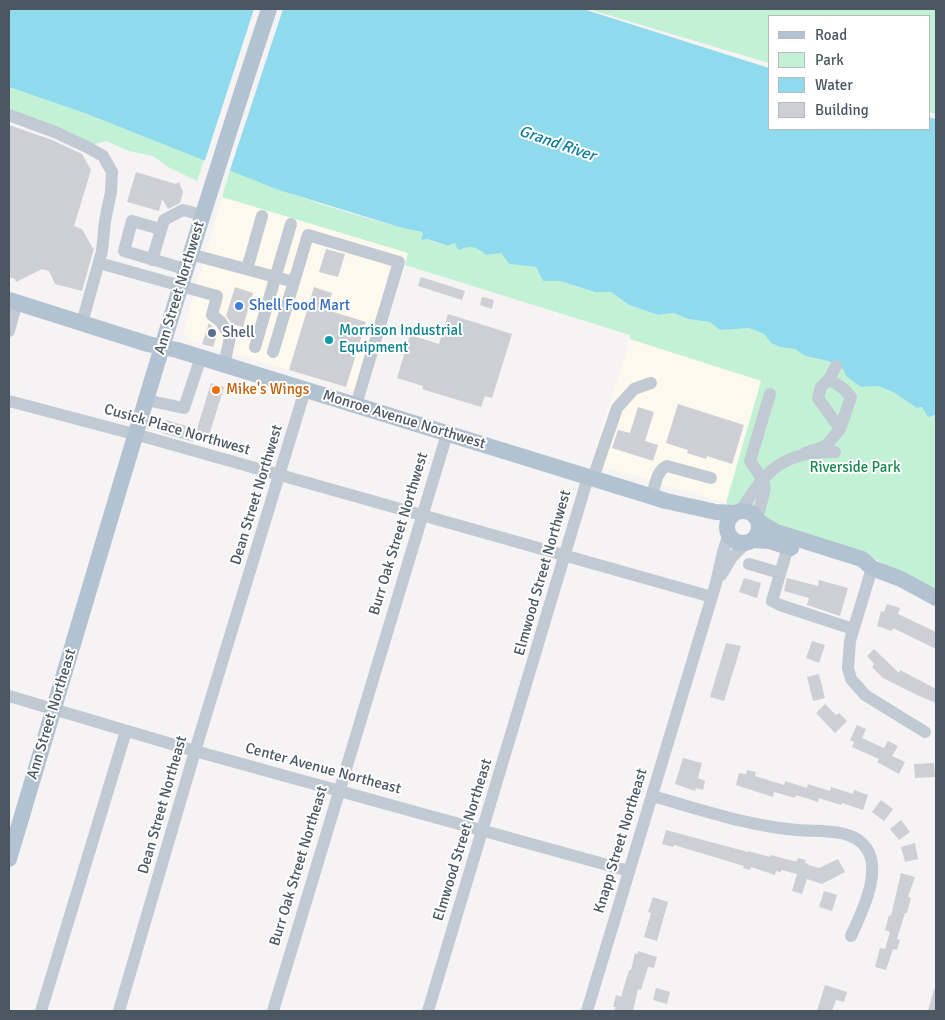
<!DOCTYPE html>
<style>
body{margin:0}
#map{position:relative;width:945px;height:1020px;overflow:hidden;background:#f5f3f3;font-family:Signika,sans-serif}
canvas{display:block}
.frame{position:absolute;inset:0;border:10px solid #4a5661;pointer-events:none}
.legend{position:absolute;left:768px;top:15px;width:162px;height:115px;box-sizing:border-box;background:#fff;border:1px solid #b7bbc0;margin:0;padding:6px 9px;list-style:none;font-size:15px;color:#4a5661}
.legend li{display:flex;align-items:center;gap:10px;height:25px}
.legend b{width:25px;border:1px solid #b7bbc0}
</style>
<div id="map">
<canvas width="945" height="1020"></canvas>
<div class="frame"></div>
<ul class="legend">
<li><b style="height:6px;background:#b3c2d1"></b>Road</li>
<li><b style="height:14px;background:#c3f1d5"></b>Park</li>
<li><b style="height:14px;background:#90daee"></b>Water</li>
<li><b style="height:14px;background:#cdcfd5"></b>Building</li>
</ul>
</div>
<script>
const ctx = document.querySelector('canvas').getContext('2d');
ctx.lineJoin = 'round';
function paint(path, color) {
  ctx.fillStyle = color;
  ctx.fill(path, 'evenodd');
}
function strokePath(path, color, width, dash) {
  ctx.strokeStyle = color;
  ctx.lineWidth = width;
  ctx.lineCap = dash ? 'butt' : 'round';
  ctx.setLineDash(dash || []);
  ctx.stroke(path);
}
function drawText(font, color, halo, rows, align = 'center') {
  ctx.font = font + ' Signika,sans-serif';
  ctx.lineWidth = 4;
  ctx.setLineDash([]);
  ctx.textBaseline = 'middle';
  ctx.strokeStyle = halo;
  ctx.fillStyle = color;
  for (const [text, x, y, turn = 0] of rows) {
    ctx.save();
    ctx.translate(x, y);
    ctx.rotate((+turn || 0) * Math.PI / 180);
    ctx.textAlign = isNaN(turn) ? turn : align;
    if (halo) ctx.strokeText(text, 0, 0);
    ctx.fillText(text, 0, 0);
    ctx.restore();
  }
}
const commercial = new Path2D(`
 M222 197 409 253 366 394 189 340 183 332Z
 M630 339 762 381 726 503 591 463Z`);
const green = new Path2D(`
 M588 9H936V114L929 112V16H769V63Z
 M9 87 87 114 204 160 197 181 168 167 153 156 129 151 106 141 92 145 9 109Z
 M230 170C291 195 358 218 422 232 426 242 439 243 448 246L456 243 477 247 486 255 501 253 509 264 536 267 543 281H560L595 292H611L629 305 658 315 674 313 688 319 710 322 720 329 749 328 764 334 771 343 780 347 795 349 805 356 828 361 844 370 861 387 878 386 893 392 917 408 922 407 936 417V592L875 559 780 529 752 509 729 507 726 503 761 381 630 339V335L405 265 408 253 222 197Z`);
const water = new Path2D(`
 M9 9H583L769 68V129H929V117L936 119V417L934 415 928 417 922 407 917 408 893 392 878 386 861 387 846 376 844 370 828 361 805 356 795 349 780 347 771 343 764 334 749 328 720 330 710 322 688 319 674 313 658 315 629 305 611 292H595L560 281H543L536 267 509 264 501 253 486 255C478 248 471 244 460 250L457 248 455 243 448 246 427 239 423 240 421 239 423 235 422 232 399 227 279 190 87 114 9 87Z`);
const pier = new Path2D(`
 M254 9H283L229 173 204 163Z`);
const building = new Path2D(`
 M9 125 52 140 82 154 91 170 74 226 82 229 92 247 94 248 82 291 55 284 49 271 42 269 16 282 15 279 9 277Z
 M136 172 176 184 179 182 183 192 180 203 168 209 162 199 159 211 127 202Z
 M326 249 345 254 338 277 319 272Z
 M421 277 465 291 462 300 418 286Z
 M235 287 253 293 243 327 232 324 226 316Z
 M314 287 332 293 327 310 366 322 346 387 289 370Z
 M482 297 494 300 492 309 480 305Z
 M448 314 512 334 492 398 485 396 481 407 422 389 423 386 397 378 410 335 439 344Z
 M209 323 218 332 213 347 202 344Z
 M211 383 224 387 208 439 195 435 193 442 162 433 166 420 197 429Z
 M678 404 744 425 732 464 707 456 706 459 687 453 688 450 666 443Z
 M638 407 654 412 645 441 658 445 653 461 612 448 618 430 630 433Z
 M744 578 761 583 757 598 739 592Z
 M787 578 818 586 819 580 848 588 840 616 807 605 809 598 784 591Z
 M887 604 900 608 898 614 936 632V649L893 628 892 631 877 626 881 611 884 612Z
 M812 641 825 645 819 663 806 658Z
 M726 643 741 646 724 701 710 697Z
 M874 649 899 673 900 670 936 689V703L917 695 883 678 872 667 874 664 867 656Z
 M819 674 825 698 813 701 807 677Z
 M825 704 836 715 839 713 847 721 835 733 816 713Z
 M857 725 866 729 862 738 884 748 888 741 898 746 892 756 905 762 899 774 877 762 879 759 852 747 854 742 850 740Z
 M683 758 702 763 698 778 705 781 703 790 696 788 695 791 675 784Z
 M934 763 935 777 915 778 914 764Z
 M747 770 756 772 755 776 784 785 785 781 807 788 808 784 830 791 831 787 853 794 854 790 868 795 863 810 842 803 841 805 819 798 818 802 796 795 795 798 774 792 773 797 736 785 739 773 746 774Z
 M881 800 893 809 884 821 872 812Z
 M901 820 910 832 899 840 890 829Z
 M666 830 748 852V851L770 857 771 855 793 861H797L798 858 806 860 805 863 809 864 808 865 819 868 838 859 845 872 822 884 807 879 802 894 792 891 797 874 781 870V872L776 871 775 875 751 867 750 870 743 868 744 866 674 845 673 847 662 844Z
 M915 843 918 859 905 862 901 847Z
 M901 873 915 877 908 897 911 898 907 913H905L897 939 900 940 897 950 893 949 886 970 875 967 880 948 885 949 890 932 885 930 889 915 891 916Z
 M824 891 837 895 832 911 819 907Z
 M653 897 668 902 657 941 644 937 651 913 648 912Z
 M638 951 657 957 654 968 648 967 641 990 638 989 633 1011H614L616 1007H613L616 995 621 997 629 970H631L635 953 637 954Z
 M825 985 847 992 844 1002 836 1000 832 1011H817Z
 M656 988 670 992 667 1004 653 1000Z
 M934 989H936V1011H928Z`);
const minor = new Path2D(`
 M9 115 55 132 87 147 103 156 112 172 111 192 105 221 102 251 82 323
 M160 229 132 221 124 251 185 269
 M190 254 294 282
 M152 260 164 220 183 210 202 215
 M99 263 217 296 212 315 221 322 230 337 224 365
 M247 269 262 216
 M9 331 17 302
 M255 347 291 224
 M273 352 308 235 399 262 356 405
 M829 379 836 366
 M146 400 184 408 201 357
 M9 401 149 438 712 597
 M805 453 826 446 840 429 851 397 844 389 829 379 821 387 818 398 840 429
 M593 478 617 408 634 389 651 383
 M652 496C655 486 656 471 667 466L711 478
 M741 511C764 471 785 450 835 452
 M757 519 765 489 763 480 750 461 770 394
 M788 547 772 601 780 605 853 629
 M749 564 780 573
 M872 568 850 641 848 668 851 679 865 695 925 732
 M721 575 732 557 747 542
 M9 696 195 751 629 871
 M652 796C700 809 747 826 797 830 819 832 853 827 867 849 882 873 861 914 851 936
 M41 1011 126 731
 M119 1011 195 751 305 390
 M273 1011 447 434
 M428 1011 588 477
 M587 1011 716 583 723 552 729 533`);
const major = new Path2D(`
 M9 300 148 344 177 350 666 501 716 512 735 513
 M727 527a16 16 0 1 1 32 0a16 16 0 1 1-32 0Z
 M758 521 776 532 862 559 872 568 901 579 936 598
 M752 540 769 541 791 548
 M9 859C94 575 176 290 269 9`);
const markers = [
 [239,306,5,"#3f7fe0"],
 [212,333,5,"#5c6f8a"],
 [329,340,5,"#0f9aa8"],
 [216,390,5,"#e8710a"]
];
const streetNames = [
 ["Ann Street Northwest",180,288,-73],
 ["Monroe Avenue Northwest",404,420,17],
 ["Cusick Place Northwest",177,430,16],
 ["Dean Street Northwest",257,495,-73],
 ["Burr Oak Street Northwest",399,534,-73],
 ["Elmwood Street Northwest",543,573,-74],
 ["Ann Street Northeast",52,714,-73],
 ["Center Avenue Northeast",323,769,15],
 ["Dean Street Northeast",163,805,-74],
 ["Elmwood Street Northeast",463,840,-73],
 ["Knapp Street Northeast",621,841,-73],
 ["Burr Oak Street Northeast",299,866,-73]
];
const shopNames = [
 ["Shell Food Mart",249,306]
];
const cultureNames = [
 ["Morrison Industrial",339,331],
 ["Equipment",339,348]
];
const serviceNames = [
 ["Shell",222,333]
];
const foodNames = [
 ["Mike's Wings",226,390]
];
const parkNames = [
 ["Riverside Park",855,468]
];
const waterNames = [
 ["Grand River",557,144,19]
];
paint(commercial, '#fdf9ef');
paint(green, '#c3f1d5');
paint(water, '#90daee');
paint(pier, '#f5f3f3');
paint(building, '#cdcfd5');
strokePath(minor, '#c1cad2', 12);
strokePath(major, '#b3c2d1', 16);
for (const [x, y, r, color] of markers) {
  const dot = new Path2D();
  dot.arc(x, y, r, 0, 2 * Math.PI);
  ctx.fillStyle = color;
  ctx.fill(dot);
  strokePath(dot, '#fff', 2);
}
drawText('15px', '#4a5661', '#fff', streetNames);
drawText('15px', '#366cbe', '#fff', shopNames, 'left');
drawText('15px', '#0d838f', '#fff', cultureNames, 'left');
drawText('15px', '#4e5e75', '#fff', serviceNames, 'left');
drawText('15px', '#c56008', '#fff', foodNames, 'left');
drawText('15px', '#17864f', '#fff', parkNames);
drawText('italic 16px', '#0c7c9b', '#fff', waterNames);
</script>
